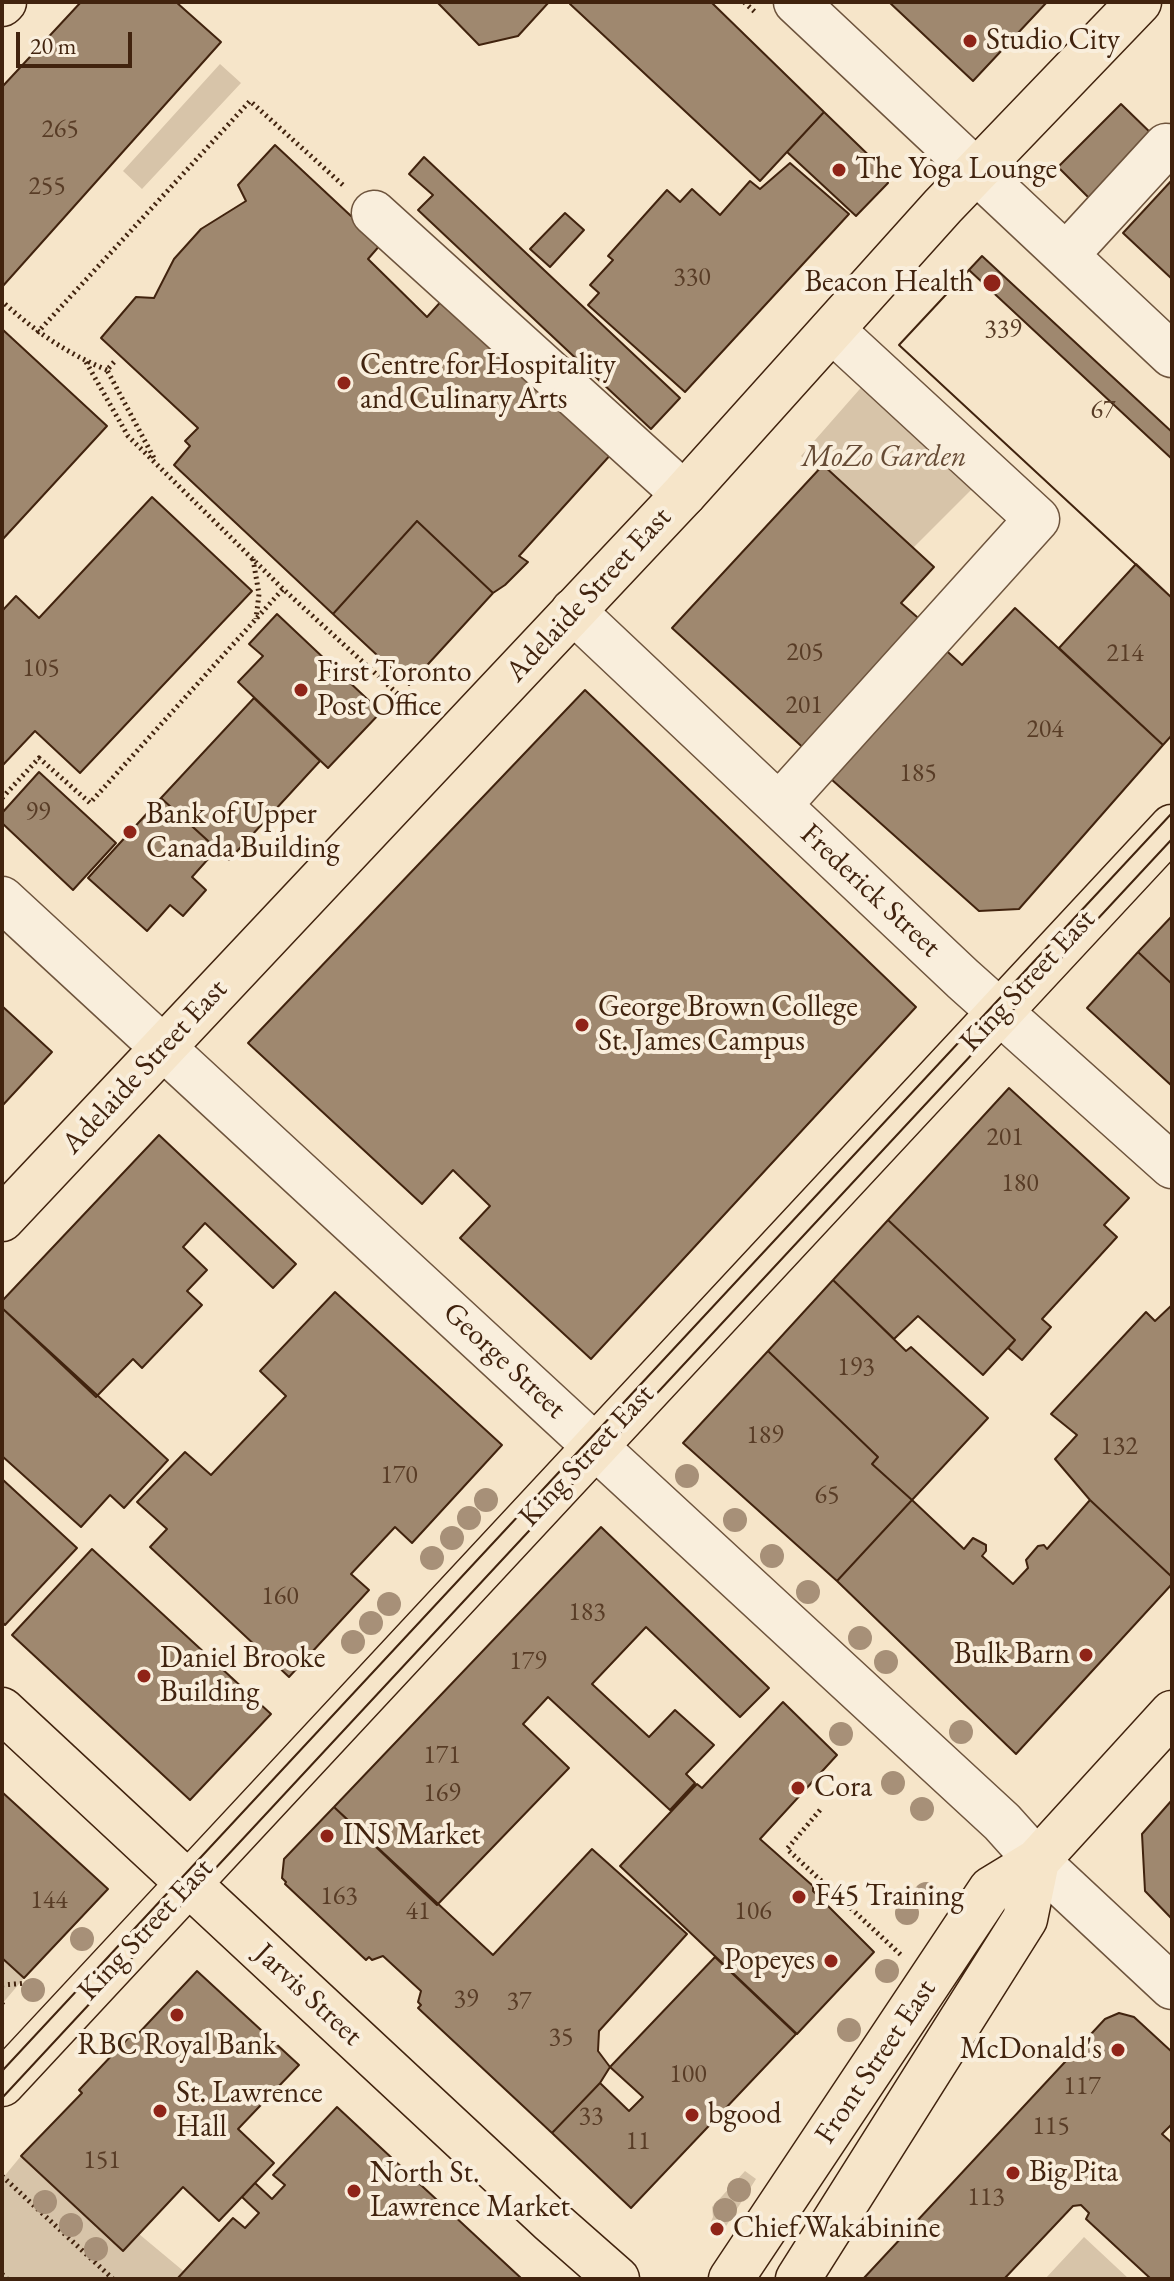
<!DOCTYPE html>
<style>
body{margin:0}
#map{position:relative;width:1174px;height:2281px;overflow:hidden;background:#f6e5c9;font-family:"EB Garamond",serif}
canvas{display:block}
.frame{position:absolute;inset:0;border:4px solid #41230e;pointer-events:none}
.scale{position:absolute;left:16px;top:32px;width:116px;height:36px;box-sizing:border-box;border:4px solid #41230e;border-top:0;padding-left:10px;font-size:24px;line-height:28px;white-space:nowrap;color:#41230e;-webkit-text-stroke:6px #f9eedc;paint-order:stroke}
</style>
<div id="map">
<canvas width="1174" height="2281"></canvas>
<div class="frame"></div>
<div class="scale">20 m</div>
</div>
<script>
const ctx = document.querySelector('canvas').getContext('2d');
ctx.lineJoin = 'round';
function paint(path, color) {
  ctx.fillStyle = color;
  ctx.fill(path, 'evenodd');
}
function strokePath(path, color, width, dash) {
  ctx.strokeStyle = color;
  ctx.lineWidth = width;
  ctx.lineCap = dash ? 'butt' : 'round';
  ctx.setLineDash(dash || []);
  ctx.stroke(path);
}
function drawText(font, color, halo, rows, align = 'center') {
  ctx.font = font + ' "EB Garamond",serif';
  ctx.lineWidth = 8;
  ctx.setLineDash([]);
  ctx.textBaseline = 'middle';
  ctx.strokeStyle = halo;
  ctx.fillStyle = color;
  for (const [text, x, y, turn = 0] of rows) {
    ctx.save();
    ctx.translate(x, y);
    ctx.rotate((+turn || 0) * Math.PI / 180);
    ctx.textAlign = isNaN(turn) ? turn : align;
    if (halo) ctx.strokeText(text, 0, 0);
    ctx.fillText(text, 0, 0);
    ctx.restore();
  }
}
const green = new Path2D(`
 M220 64 241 83 142 189 123 171Z
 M873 374 983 478 909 552 801 456Z
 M2 1958 24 1978 2 2004Z
 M21 2156 123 2251 139 2234 193 2279H2V2179Z
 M745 2171 756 2179 721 2234 709 2226 713 2217 712 2207Z
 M1084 2237 1129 2279H1045Z`);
const building = new Path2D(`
 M81 2H176L221 42 2 287V87Z
 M437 2H549L518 36 479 45Z
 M571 2H711L824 112 760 181 570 4Z
 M889 2H1047L973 81Z
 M1121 104 1158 140 1094 203 1058 167Z
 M824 112 884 170 888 183 856 216 787 152Z
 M275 145 381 244 368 259 427 317 445 297 613 452 519 556 528 562 505 585 493 593 417 521 333 614 174 465 190 446 185 441 198 428 101 338 136 297 154 298 174 259 201 229 246 201 238 185Z
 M424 157 680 398 651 429 418 210 433 195 409 174Z
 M790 163 849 214 685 392 588 305 599 293 590 285 613 260 608 256 667 190 680 202 692 189 720 215 750 181 760 189Z
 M1172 180V279L1123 233Z
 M565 213 584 230 550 267 530 249Z
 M982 256 1172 432V598L899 345Z
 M969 270 1172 459V598L899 345Z
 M2 329 107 426 2 540Z
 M823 465 934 567 901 603 924 623 810 754 672 628Z
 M152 497 252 591 80 773 35 731 2 766V611L16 596 39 618Z
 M417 521 493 593 409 685 333 614Z
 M1136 564 1172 598V735L1163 745 1059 648Z
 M1015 608 1163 745 1019 909 979 911 822 771 938 643 962 665Z
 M277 614 381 712 328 768 238 682 263 656 249 644Z
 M585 690 916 1007 591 1359 460 1238 490 1206 453 1170 422 1204 248 1043Z
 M254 698 320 761 229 860 161 798Z
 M39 772 116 843 73 890 2 823V813Z
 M161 798 217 849 192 877 206 890 183 916 170 905 147 931 88 878Z
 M1172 916V984L1138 952Z
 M1138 952 1172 984V1086L1087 1008Z
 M2 1006 52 1052 2 1106Z
 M1009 1088 1129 1198 1104 1225 1117 1237 1042 1319 1051 1327 1022 1360 1008 1348 1015 1340 888 1220Z
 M159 1135 296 1264 273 1288 205 1223 183 1247 207 1270 187 1291 202 1305 142 1368 133 1359 96 1397 2 1308V1301Z
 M888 1220 1015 1340 983 1375 918 1316 894 1339 833 1280Z
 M833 1280 906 1351 911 1347 988 1418 912 1500 872 1464 878 1457 768 1351Z
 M335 1292 502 1445 412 1543 395 1527 351 1574 369 1590 289 1677 150 1547 167 1529 137 1502 185 1452 211 1475 286 1396 260 1371Z
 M1172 1305V1577L1090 1500 1055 1459 1077 1435 1051 1414 1146 1312 1155 1321Z
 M2 1308 168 1460 124 1508 110 1495 81 1527 2 1456Z
 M768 1351 878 1457 872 1464 912 1500 837 1581 683 1443Z
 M2 1479 77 1548 5 1625 2 1622Z
 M912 1500 964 1549 973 1538 986 1545V1551L982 1556 1013 1584 1028 1568 1026 1560 1038 1546 1044 1545 1047 1549 1090 1500 1172 1577V1584L1016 1754 837 1581Z
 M601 1527 769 1688 740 1717 646 1627 592 1684 649 1737 675 1710 714 1745 686 1774 695 1783 670 1810 548 1697 523 1724 569 1768 437 1905 334 1807Z
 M92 1549 271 1714 190 1800 12 1635Z
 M783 1702 837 1755 760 1839 813 1886V1891L874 1952 797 2034 620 1866 697 1784 702 1788Z
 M2 1792 108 1889 24 1978 2 1958Z
 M1172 1800V1919L1145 1891 1142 1834Z
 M334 1807 493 1955 592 1849 687 1934 599 2031 598 2051 610 2067 600 2083 552 2133 418 2008 421 2005 418 2002 421 1991 383 1956 372 1960 369 1957 366 1960 285 1884 286 1882 282 1878 284 1859Z
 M715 1957 796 2034 631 2208 552 2133 600 2083 629 2111 643 2097 610 2067Z
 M197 1971 299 2065 238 2129 274 2163 219 2221 183 2187 123 2251 21 2156 82 2093 79 2090 134 2032 137 2035Z
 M1119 2013 1134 2017 1172 2052V2124L1162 2134 1172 2143V2279H1151L1086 2219 1089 2213 1081 2205 1073 2206 1004 2279H863L1105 2019Z
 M337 2107 522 2279H177L233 2218 245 2228 259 2213 242 2197 255 2183 272 2199 285 2185 273 2175Z`);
const path = new Path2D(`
 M744 2 756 13
 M5 304C36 332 68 354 107 370
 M37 333 250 101 344 186
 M86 362 128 436 283 589 411 706
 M114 362 107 370 154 458
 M253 559 259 594 256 619
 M2 798 39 758 90 803 283 589
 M820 1810 787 1849 901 1955
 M2 1985 28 1983
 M2 2004 6 2007
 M2 2176 113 2279
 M2 2274 7 2279`);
const minor = new Path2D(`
 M796 2 1172 355
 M374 213 684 494
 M1066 255 1166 146
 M573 611 963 979 1172 1166
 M779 805 1037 519 832 330
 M2 899 1002 1822 1037 1861 1172 1987`);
const major = new Path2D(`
 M2 4 4 2
 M2 1219 684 494 943 206 1139 2
 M2 1710 550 2220 617 2279
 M2 2084 1172 827
 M731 2279 991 1889 1037 1861 1172 1713
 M798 2279 1025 1919 1037 1861`);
const tram = new Path2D(`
 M2 2071 1172 813
 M2 2098 1172 839`);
const trees = [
 [687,1476],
 [486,1500],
 [469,1518],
 [735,1520],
 [452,1538],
 [772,1556],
 [432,1558],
 [808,1592],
 [389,1604],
 [371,1623],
 [860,1638],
 [353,1642],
 [886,1662],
 [961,1732],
 [841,1734],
 [893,1783],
 [922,1809],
 [926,1894],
 [907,1913],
 [82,1939],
 [887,1971],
 [33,1990],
 [849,2030],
 [739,2190],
 [45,2202],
 [725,2210],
 [71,2225],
 [96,2249]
];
const markers = [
 [970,41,8,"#8f2418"],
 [839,170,8,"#8f2418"],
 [992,283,10,"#8f2418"],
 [344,383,8,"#8f2418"],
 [301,690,8,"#8f2418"],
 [130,832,8,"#8f2418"],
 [582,1025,8,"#8f2418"],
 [1086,1655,8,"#8f2418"],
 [144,1676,8,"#8f2418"],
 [798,1788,8,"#8f2418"],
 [327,1836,8,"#8f2418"],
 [799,1897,8,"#8f2418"],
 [831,1961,8,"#8f2418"],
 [177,2015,8,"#8f2418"],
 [1118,2050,8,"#8f2418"],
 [160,2111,8,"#8f2418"],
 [692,2115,8,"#8f2418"],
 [1013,2173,8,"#8f2418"],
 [354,2191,8,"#8f2418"],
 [717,2229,8,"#8f2418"]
];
const numberNames = [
 ["265",60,130],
 ["255",47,187],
 ["330",692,278],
 ["339",1003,330],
 ["67",1103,411],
 ["205",805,653],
 ["214",1125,654],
 ["105",41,669],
 ["201",804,706],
 ["204",1045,730],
 ["185",918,774],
 ["99",38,813],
 ["201",1005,1138],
 ["180",1020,1184],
 ["193",856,1368],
 ["189",765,1436],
 ["132",1119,1447],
 ["170",399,1476],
 ["65",827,1496],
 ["160",280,1597],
 ["183",587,1613],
 ["179",528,1662],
 ["171",442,1756],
 ["169",442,1794],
 ["163",339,1897],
 ["144",49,1901],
 ["41",418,1912],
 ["106",753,1912],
 ["39",466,2000],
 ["37",519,2002],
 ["35",561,2038],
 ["100",688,2075],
 ["117",1082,2087],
 ["33",591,2117],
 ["115",1051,2127],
 ["11",638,2142],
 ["151",102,2161],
 ["113",986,2198]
];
const poiNames = [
 ["Studio City",986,41],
 ["The Yoga Lounge",855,170],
 ["Beacon Health",974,283,"right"],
 ["Centre for Hospitality",360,366],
 ["and Culinary Arts",360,400],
 ["First Toronto",317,673],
 ["Post Office",317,707],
 ["Bank of Upper",146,815],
 ["Canada Building",146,849],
 ["George Brown College",598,1008],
 ["St. James Campus",598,1042],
 ["Bulk Barn",1070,1655,"right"],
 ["Daniel Brooke",160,1659],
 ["Building",160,1693],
 ["Cora",814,1788],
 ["INS Market",343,1836],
 ["F45 Training",815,1897],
 ["Popeyes",815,1961,"right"],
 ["RBC Royal Bank",177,2046,"center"],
 ["McDonald's",1102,2050,"right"],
 ["St. Lawrence",176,2094],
 ["Hall",176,2128],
 ["bgood",708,2115],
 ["Big Pita",1029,2173],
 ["North St.",370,2174],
 ["Lawrence Market",370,2208],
 ["Chief Wakabinine",733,2229]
];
const parkNames = [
 ["MoZo Garden",884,458]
];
const streetNames = [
 ["Adelaide Street East",589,595,-47],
 ["Frederick Street",870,891,43],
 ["King Street East",1028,981,-47],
 ["Adelaide Street East",145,1067,-47],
 ["George Street",504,1361,43],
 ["King Street East",587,1456,-47],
 ["King Street East",146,1930,-47],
 ["Jarvis Street",308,1995,43],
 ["Front Street East",876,2062,-56]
];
paint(green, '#d7c4a9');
paint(building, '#9f886f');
strokePath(building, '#41230e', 2);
strokePath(minor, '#6e543d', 47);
strokePath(major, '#41230e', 47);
strokePath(path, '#41230e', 5, [2, 4]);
strokePath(minor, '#f9eedc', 44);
strokePath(major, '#f6e5c9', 44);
strokePath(tram, '#41230e', 2);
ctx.fillStyle = '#a79078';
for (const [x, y] of trees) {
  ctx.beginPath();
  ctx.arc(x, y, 12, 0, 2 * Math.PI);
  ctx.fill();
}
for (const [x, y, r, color] of markers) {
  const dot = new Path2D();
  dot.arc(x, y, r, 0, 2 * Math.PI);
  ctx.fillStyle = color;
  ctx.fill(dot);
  strokePath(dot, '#f9eedc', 3);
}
drawText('26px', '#583c26', null, numberNames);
drawText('30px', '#41230e', '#f9eedc', poiNames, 'left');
drawText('italic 30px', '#664b35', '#f9eedc', parkNames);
drawText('30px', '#41230e', '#f9eedc', streetNames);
</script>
